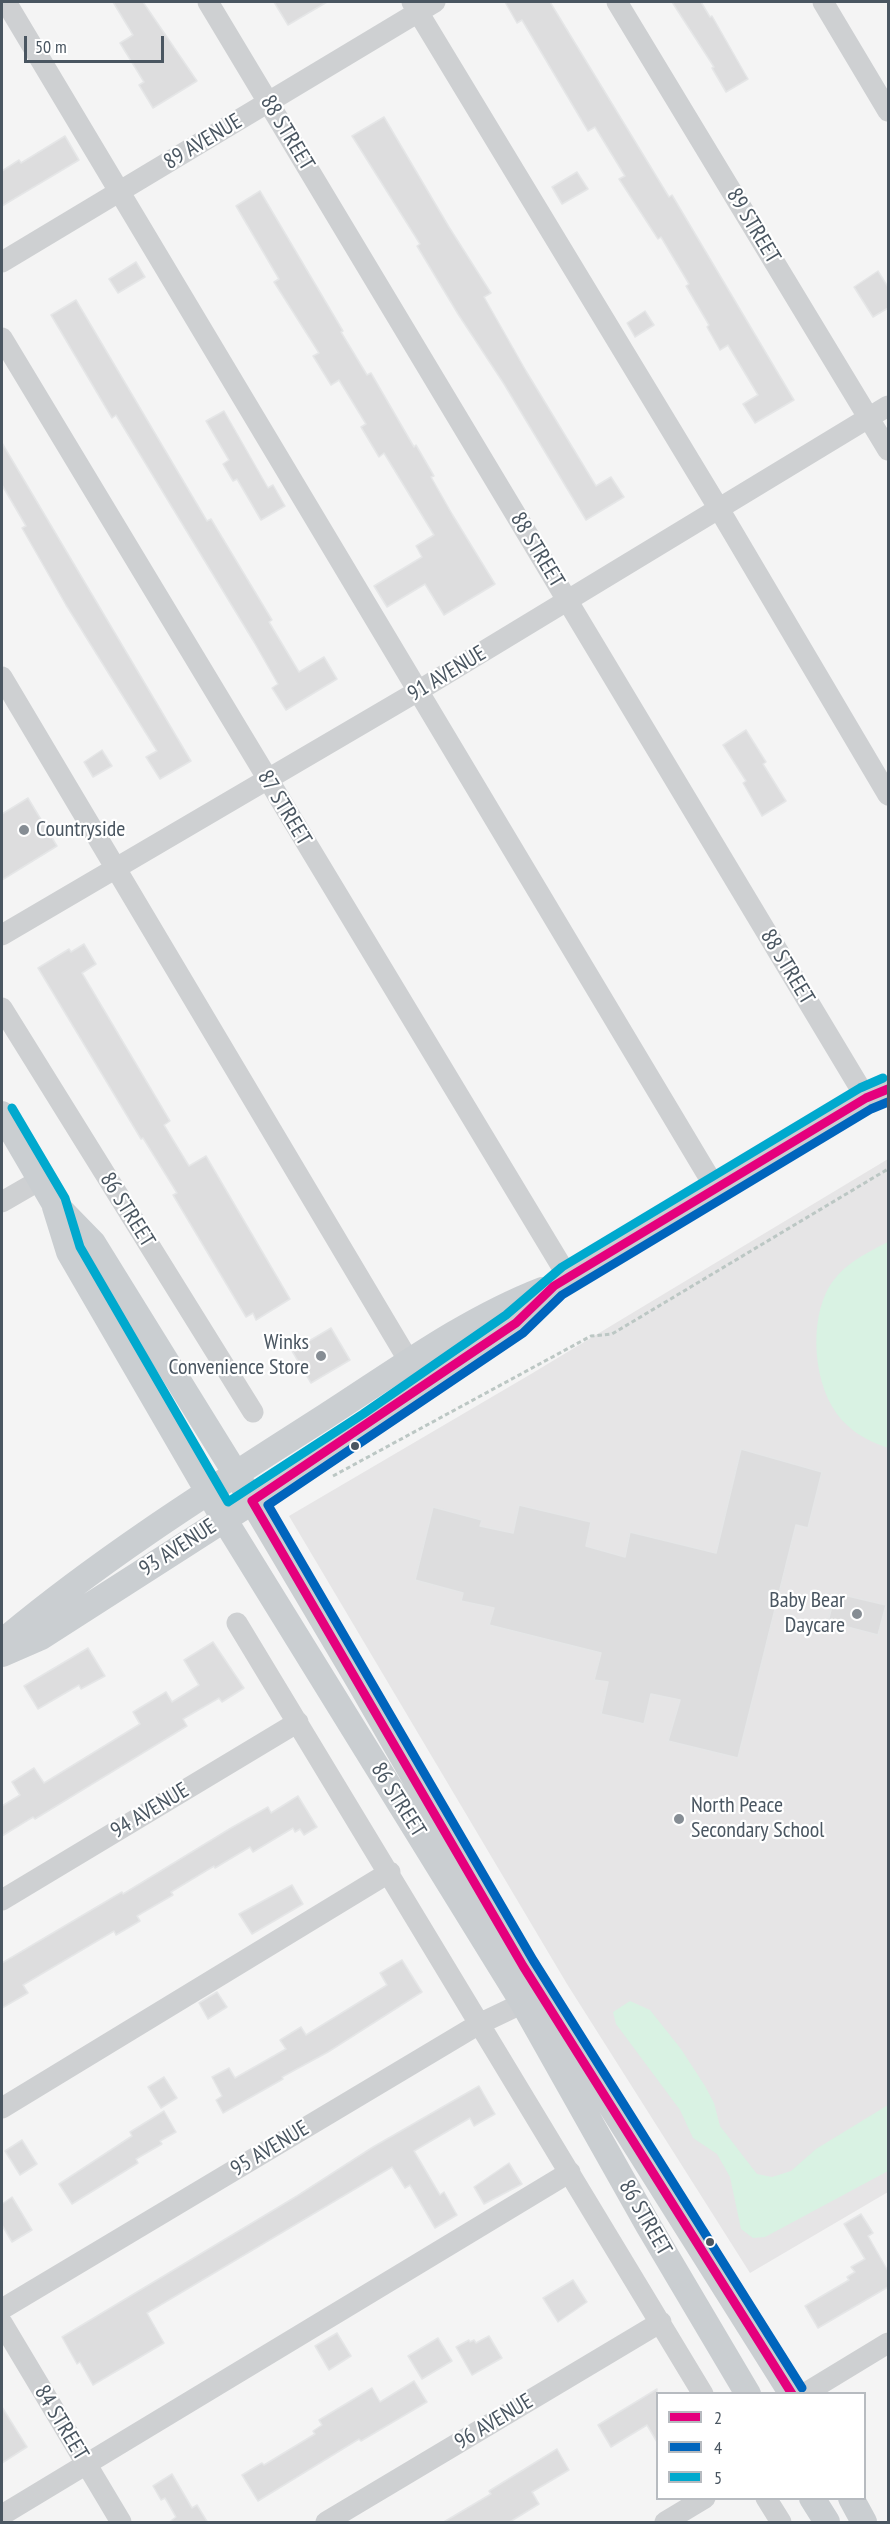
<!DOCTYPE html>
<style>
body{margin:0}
#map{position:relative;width:890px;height:2524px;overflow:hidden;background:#f4f4f4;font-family:"PT Sans Narrow",sans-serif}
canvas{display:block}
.frame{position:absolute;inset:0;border:3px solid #4a5661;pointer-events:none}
.legend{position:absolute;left:656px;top:2392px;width:210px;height:108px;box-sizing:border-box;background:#fff;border:2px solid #b7bbc0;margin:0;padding:8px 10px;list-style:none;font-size:18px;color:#4a5661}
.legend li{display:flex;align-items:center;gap:12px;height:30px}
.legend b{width:30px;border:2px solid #b7bbc0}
.scale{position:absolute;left:24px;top:36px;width:140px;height:27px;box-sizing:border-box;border:3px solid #4a5661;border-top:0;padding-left:8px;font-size:18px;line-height:21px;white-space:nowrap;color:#4a5661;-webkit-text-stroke:4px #fff;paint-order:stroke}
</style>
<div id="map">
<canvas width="890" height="2524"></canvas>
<div class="frame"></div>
<ul class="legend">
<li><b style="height:8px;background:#e5007d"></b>2</li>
<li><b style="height:8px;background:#0065bd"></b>4</li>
<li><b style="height:8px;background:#00a9ce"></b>5</li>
</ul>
<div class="scale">50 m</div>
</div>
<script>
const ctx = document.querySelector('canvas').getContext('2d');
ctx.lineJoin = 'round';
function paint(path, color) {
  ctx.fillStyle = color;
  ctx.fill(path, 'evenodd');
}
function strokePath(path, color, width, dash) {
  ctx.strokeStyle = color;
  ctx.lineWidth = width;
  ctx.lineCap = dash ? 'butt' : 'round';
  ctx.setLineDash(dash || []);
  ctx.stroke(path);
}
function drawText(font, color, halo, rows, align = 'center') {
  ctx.font = font + ' "PT Sans Narrow",sans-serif';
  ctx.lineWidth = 4.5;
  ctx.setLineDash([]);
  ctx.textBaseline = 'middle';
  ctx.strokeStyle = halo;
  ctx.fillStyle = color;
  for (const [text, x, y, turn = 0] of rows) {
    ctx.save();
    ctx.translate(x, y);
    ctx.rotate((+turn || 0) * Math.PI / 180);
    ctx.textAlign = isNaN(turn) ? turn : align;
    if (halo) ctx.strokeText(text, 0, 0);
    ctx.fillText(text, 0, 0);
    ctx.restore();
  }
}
const education = new Path2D(`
 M888 1159V2192L750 2273 567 1984 289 1516 531 1374Z`);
const green = new Path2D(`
 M888 1242V1448C874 1443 860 1437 848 1426 815 1398 808 1331 826 1293 838 1267 864 1254 888 1242Z
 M630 2001 650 2010 681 2049 705 2086 714 2103 720 2126 757 2174 772 2177 791 2171 816 2149 888 2105V2171L765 2237 753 2238 741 2229 730 2177 717 2154 693 2138 680 2110 616 2024 613 2012Z`);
const building = new Path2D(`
 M113 2H143L197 81 153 108 139 85 144 82 120 43 133 35Z
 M274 2H327L288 25Z
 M505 2H550L669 197 672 195 794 400 755 423 743 404 758 395 728 345 720 350 707 327 709 325 686 286 689 284 661 237 658 239 619 179 625 176 595 127 588 131 522 20 517 23Z
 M672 2H701L710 17 712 16 748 79 726 92 712 68 714 67Z
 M384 117 449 227 491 293 484 297 526 371 596 486 611 477 624 497 586 520 504 384 458 314 417 246 420 244 352 136Z
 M65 136 79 160 2 206V171L19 160 21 163Z
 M577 172 588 189 562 204 552 187Z
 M260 191 343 331 341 332 367 375 371 373 414 447 416 445 434 476 431 477 452 514 495 584 444 615 425 584 387 607 374 586 422 557 416 546 434 535 384 453 379 457 361 427 366 424 339 380 331 385 313 356 319 353 274 282 279 279 236 206Z
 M136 262 145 277 118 293 109 279Z
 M878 271 888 287V308L873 317 854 287Z
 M76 300 207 521 211 519 272 620 269 622 299 672 324 657 337 679 286 710 272 688 278 684 254 642 116 415 112 418 51 315Z
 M645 311 654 325 635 337 627 323Z
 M224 411 268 488 273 485 285 506 261 520 237 479 233 481 223 464 229 460 206 421Z
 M2 443 191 761 160 779 146 757 157 751 66 605 22 528 26 526 2 485Z
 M746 730 766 762 763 764 786 801 762 816 743 783 746 781 723 745Z
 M102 750 112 766 93 777 84 762Z
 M28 798 57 846 2 880V814Z
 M84 944 96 964 82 973 170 1121 164 1125 189 1166 206 1156 290 1299 256 1320 253 1313 246 1317 173 1195 177 1193 143 1138 141 1139 38 968 69 949 71 952Z
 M331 1328 350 1360 311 1383 292 1351Z
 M741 1449 822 1472 808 1528 796 1525 738 1758 668 1741 680 1700 651 1694 644 1724 601 1714 608 1682 594 1680 601 1653 489 1625 494 1608 461 1601 463 1593 415 1580 433 1507 482 1520 480 1526 513 1533 519 1505 591 1522 586 1546 625 1557 630 1532 716 1553Z
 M835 1593 886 1605 878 1635 828 1622Z
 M213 1642 244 1688 222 1702 219 1698 183 1719 187 1726 35 1819 33 1817 2 1836V1806L20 1795 12 1782 34 1768 44 1783 140 1724 133 1712 166 1692 172 1702 199 1685 184 1660Z
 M88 1648 105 1676 81 1689 79 1685 38 1709 24 1686Z
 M298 1796 317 1827 304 1835 300 1829 295 1832 293 1828 253 1852 250 1847 215 1868 214 1866 171 1892 173 1895 137 1916 140 1921 116 1935 114 1931 23 1985 28 1993 2 2008V1963L122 1892 123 1894 231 1828 268 1807 271 1813Z
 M292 1885 303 1904 252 1934 239 1914Z
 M402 1960 422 1992 328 2052 282 2077 283 2079 223 2113 216 2100 222 2096 212 2077 229 2068 235 2078 286 2049 280 2040 301 2027 306 2035 387 1985 380 1973Z
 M217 1992 227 2007 208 2019 199 2003Z
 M164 2077 177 2098 161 2108 148 2087Z
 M479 2086 495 2114 474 2126 470 2118 414 2151 440 2195 444 2192 457 2215 435 2228 410 2185 405 2188 392 2167 147 2313 164 2343 93 2385 80 2362 77 2364 62 2337 297 2196 373 2147Z
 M164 2111 176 2132 160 2141 162 2144 136 2159 138 2163 72 2204 59 2184 132 2136 130 2132Z
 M22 2140 37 2164 20 2175 5 2151Z
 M509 2163 522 2184 484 2204 474 2187Z
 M12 2197 32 2230 12 2242 2 2225V2204Z
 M861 2214 873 2233 868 2236 888 2271V2287L818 2328 805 2306 849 2280 847 2277 855 2272 851 2267 865 2259 844 2224Z
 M573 2280 587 2302 558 2322 543 2298Z
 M337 2333 351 2356 329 2370 315 2346Z
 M489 2336 502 2358 472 2375 456 2347 469 2340 470 2342 474 2340 476 2343Z
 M438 2338 452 2361 422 2379 408 2356Z
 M414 2381 427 2402 361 2441 359 2439 258 2501 242 2475 262 2463 264 2465 315 2434 313 2431 322 2425 319 2420 372 2388 380 2402Z
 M657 2389V2442L647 2425 611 2447 598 2425Z
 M2 2407 27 2447 2 2463Z
 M557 2449 569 2470 532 2492 539 2504 508 2523H442L491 2494 489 2491Z
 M172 2474 192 2508 197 2505 208 2523H168L176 2517 165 2498 161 2500 153 2486Z`);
const path = new Path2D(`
 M333 1476 591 1336 612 1334 888 1169`);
const minor = new Path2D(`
 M6 2 716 1189
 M208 2 866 1098
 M412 2 719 509 888 795
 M617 2 888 450
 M823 2 888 111
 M2 262 435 2
 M2 338 568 1277
 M2 677 410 1363
 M2 935 418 691 888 406
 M2 1008 253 1412
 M2 1202 40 1180
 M237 1623 703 2394
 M2 1900 298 1722
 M2 2108 390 1872
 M2 2309 479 2024 523 2003 538 1998
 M2 2323 121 2522
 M804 2394 888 2343
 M766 2498 781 2522
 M2 2515 570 2172
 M326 2522 661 2322
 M665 2522 705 2498`);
const major = new Path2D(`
 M2 1114 54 1203 93 1243 236 1474 360 1683 523 1966 792 2394
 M55 1207 69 1252 224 1519 523 2003 648 2225 748 2394
 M2 1642C103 1557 215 1487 326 1416 396 1371 465 1320 542 1290
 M2 1654 41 1637 267 1492 424 1386 516 1323 554 1286 568 1277 866 1098 888 1089
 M812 2498 827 2522
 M851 2498 864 2522`);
const bus1 = new Path2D(`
 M792 2394 523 1966 252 1501 516 1323 554 1286 866 1098 888 1089`);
const bus2 = new Path2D(`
 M802 2388 533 1960 268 1505 523 1333 562 1295 871 1109 888 1102`);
const bus3 = new Path2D(`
 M12 1108 65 1198 80 1247 228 1502 363 1414 506 1315 562 1267 860 1088 883 1078`);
const markers = [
 [24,830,6,"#868d94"],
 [321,1356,6,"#868d94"],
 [355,1446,5,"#4a5661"],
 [857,1614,6,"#868d94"],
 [679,1819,6,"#868d94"],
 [710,2242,5,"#4a5661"]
];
const streetNames = [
 ["88 STREET",287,133,59],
 ["89 AVENUE",203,142,-31],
 ["89 STREET",753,226,59],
 ["88 STREET",537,550,59],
 ["91 AVENUE",447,674,-31],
 ["87 STREET",284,808,59],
 ["88 STREET",787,967,59],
 ["86 STREET",127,1210,58],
 ["93 AVENUE",178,1548,-33],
 ["86 STREET",398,1800,58],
 ["94 AVENUE",150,1811,-31],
 ["95 AVENUE",270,2149,-31],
 ["86 STREET",645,2218,60],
 ["96 AVENUE",494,2422,-31],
 ["84 STREET",61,2423,59]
];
const poiNames = [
 ["Countryside",36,830],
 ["Winks",309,1343,"right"],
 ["Convenience Store",309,1368,"right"],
 ["Baby Bear",845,1601,"right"],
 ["Daycare",845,1626,"right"],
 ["North Peace",691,1806],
 ["Secondary School",691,1831]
];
paint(education, '#e6e5e6');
paint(green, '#d9f2e3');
paint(building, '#ddddde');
strokePath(building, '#e5e6e7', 1.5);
strokePath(path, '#bcc7c4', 3, [4.5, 3]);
strokePath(minor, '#ced0d2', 21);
strokePath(major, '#caced1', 26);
strokePath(bus1, '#e5007d', 9);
strokePath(bus2, '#0065bd', 9);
strokePath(bus3, '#00a9ce', 9);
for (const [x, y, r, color] of markers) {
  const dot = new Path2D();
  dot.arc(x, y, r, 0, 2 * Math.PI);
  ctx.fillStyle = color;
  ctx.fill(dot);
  strokePath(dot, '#fff', 2);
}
drawText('22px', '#4a5661', '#fff', streetNames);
drawText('22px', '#4a5661', '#fff', poiNames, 'left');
</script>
